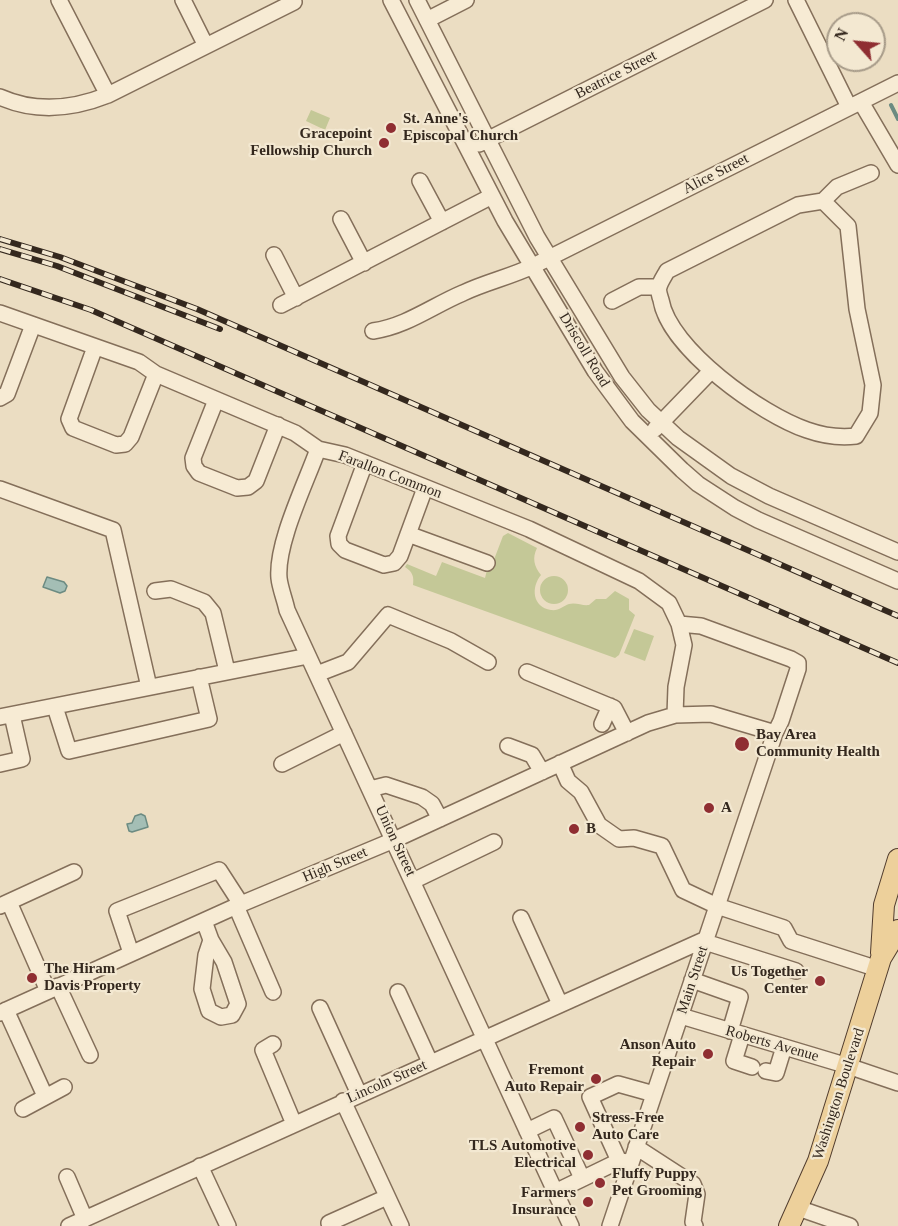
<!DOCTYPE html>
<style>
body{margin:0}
#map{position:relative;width:898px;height:1226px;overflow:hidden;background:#ebddc2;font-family:Georgia,serif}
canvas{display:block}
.north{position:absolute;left:826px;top:12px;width:60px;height:60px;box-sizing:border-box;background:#f3e8d1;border:2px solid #a79b89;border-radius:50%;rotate:297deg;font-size:16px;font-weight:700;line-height:24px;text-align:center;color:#34281e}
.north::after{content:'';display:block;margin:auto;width:21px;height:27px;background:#8f2e32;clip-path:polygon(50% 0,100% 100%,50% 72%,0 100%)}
</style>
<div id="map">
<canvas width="898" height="1226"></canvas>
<div class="north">N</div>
</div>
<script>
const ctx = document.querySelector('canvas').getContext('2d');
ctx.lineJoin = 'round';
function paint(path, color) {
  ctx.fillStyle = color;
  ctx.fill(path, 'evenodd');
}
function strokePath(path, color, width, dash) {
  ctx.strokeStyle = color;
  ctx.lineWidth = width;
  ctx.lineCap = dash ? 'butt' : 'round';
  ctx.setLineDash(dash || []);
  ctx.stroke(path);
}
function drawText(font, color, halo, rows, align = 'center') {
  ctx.font = font + ' Georgia,serif';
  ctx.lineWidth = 4.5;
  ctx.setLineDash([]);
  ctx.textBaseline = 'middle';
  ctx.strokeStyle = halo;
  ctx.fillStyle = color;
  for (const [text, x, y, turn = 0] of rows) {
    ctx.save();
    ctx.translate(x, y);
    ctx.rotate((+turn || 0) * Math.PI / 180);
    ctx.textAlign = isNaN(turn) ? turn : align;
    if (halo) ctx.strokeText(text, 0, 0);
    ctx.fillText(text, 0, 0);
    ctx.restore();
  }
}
const green = new Path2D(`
 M311 110 330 118 325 130 306 121Z
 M508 533 537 548C532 558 534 566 541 575 531 587 532 607 551 610 559 611 563 606 569 604 576 602 582 606 589 605L596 599H606L615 591 629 599V610L635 615 619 655 615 658 413 585C414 577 413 572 405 567L407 564 436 576 442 562 485 578 487 570H490L503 536Z
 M540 590a14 14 0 1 1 28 0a14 14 0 1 1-28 0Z
 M634 629 654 636 645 661 624 653Z`);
const water = new Path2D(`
 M47 577 64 582 67 586 65 591 60 593 43 587Z
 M141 814 145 816 148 827 132 832 129 831 127 824 132 823 135 816Z`);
const stream = new Path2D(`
 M891 105 898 119`);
const minor = new Path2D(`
 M59 0 108 95
 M183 0 206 46
 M391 0 505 221 595 371 632 421 682 470 698 484 735 508 758 520 898 581
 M417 0 537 237 622 377 648 410 678 438 731 476 769 496 898 552
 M796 0 849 107
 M427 20 466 0
 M0 97C36 113 73 109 108 95L294 2
 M861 102 898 165
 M479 144 765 0
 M420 181 442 222
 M823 201 848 226 857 309 873 385 870 413 856 436C839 438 824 436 807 430 762 415 669 349 661 300 660 297 658 290 659 287 660 282 665 275 667 271L798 205Z
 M823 201 837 187 871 173
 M341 219 364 263
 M274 255 296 298
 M612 301 639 287H659
 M281 305 492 196
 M0 313 139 362 156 374 295 433 318 449 345 455 529 529 639 581 669 603 679 624 684 645 676 687 675 715
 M373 331C407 326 432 306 463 293 486 282 510 277 533 266L898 83
 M95 347 69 419 73 428 116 445 125 444 131 437 156 374
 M0 398 7 394 33 325
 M216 400 193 458 194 466 199 473 237 488 248 487 256 481 278 425
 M655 429 711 371
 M318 449C306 483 276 543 279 578 280 588 285 600 287 610L571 1226
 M365 463 338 536 339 544 345 550 384 565 394 563 400 556 425 488
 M0 489 113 530 149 687
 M408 534 487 563
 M155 591 171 589 204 602 213 613 227 671
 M527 672 614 708 627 733
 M317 674 348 662 388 615 451 641 488 662
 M55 707 69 751 209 719 199 677
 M0 717 308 656
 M602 724 610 706
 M508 746 532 755 542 772
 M560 763 568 781 581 792 599 825 619 839 634 838 662 846 683 890 717 906 784 928 791 941 878 969
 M0 764 22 759 12 715
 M282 764 344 733
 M370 789 386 785 422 797 432 804 440 819
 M413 881 494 842
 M9 902 48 991
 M0 906 74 872
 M236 906 273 992
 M521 918 560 1004
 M204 921 211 940 206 955 202 989 209 1011 221 1017 232 1015 238 1004 224 962 211 940
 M705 942 796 971
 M131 953 117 911 219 870 241 904
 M692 980 740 997 730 1031
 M58 986 90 1055
 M398 992 430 1062
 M320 1008 359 1094
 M6 1010 45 1096
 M0 1013 241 904 394 840 648 723 675 715 711 714 775 733
 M681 1016 848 1066 898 1083
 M742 1035 734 1061 752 1067
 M273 1044 263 1050 294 1124
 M766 1071 776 1073 784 1047
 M343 1101 401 1226
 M23 1109 64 1087
 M527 1131 554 1118 582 1178
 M636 1147 693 1184 697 1194 693 1222 695 1226
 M619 1161 590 1097 618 1084 654 1094
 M200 1166 228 1226
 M67 1177 85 1219
 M555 1192 619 1161 629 1162
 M798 1208 850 1226
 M329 1223 387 1197
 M69 1226 706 939
 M610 1226 775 733 781 721 798 669V663L791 659 701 626 679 624`);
const major = new Path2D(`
 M881 953 884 905 898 859
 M789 1226 818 1161 881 958 898 930`);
const rail = new Path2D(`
 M0 239 60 257 197 309 898 616
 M0 249 57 266 220 329
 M0 279 91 310 898 663`);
const markers = [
 [391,128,6,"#8f2e32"],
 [384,143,6,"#8f2e32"],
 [742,744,8,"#8f2e32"],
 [709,808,6,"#8f2e32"],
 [574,829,6,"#8f2e32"],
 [32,978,6,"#8f2e32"],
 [820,981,6,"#8f2e32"],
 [708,1054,6,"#8f2e32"],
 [596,1079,6,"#8f2e32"],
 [580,1127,6,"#8f2e32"],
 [588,1155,6,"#8f2e32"],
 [600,1183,6,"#8f2e32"],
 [588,1202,6,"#8f2e32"]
];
const streetNames = [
 ["Beatrice Street",616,75,-27],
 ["Alice Street",716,174,-27],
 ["Driscoll Road",584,350,59],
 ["Farallon Common",390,475,21],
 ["Union Street",395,841,65],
 ["High Street",335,865,-23],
 ["Main Street",693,980,-72],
 ["Roberts Avenue",772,1044,16],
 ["Lincoln Street",387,1082,-24],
 ["Washington Boulevard",839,1094,-72]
];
const poiNames = [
 ["St. Anne's",403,119],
 ["Episcopal Church",403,136],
 ["Gracepoint",372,134,"right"],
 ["Fellowship Church",372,151,"right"],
 ["Bay Area",756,735],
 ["Community Health",756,752],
 ["A",721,808],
 ["B",586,829],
 ["The Hiram",44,969],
 ["Davis Property",44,986],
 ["Us Together",808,972,"right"],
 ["Center",808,989,"right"],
 ["Anson Auto",696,1045,"right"],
 ["Repair",696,1062,"right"],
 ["Fremont",584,1070,"right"],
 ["Auto Repair",584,1087,"right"],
 ["Stress-Free",592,1118],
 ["Auto Care",592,1135],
 ["TLS Automotive",576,1146,"right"],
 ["Electrical",576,1163,"right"],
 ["Fluffy Puppy",612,1174],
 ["Pet Grooming",612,1191],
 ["Farmers",576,1193,"right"],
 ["Insurance",576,1210,"right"]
];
paint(green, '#c4c897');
paint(water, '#a4beb5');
strokePath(water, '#6c8b82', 1.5);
strokePath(stream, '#6c8b82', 4);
strokePath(minor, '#846f5a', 18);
strokePath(major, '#523d2e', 22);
strokePath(minor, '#f7ebd4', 15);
strokePath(major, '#edd09b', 20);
strokePath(rail, '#34281e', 6);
strokePath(rail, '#f3e8d1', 4, [11]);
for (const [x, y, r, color] of markers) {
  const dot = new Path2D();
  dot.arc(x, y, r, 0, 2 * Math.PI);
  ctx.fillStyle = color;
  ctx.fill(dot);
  strokePath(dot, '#f3e8d1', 2);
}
drawText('15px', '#34281e', '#f3e8d1', streetNames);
drawText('bold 15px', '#34281e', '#f3e8d1', poiNames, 'left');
</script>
